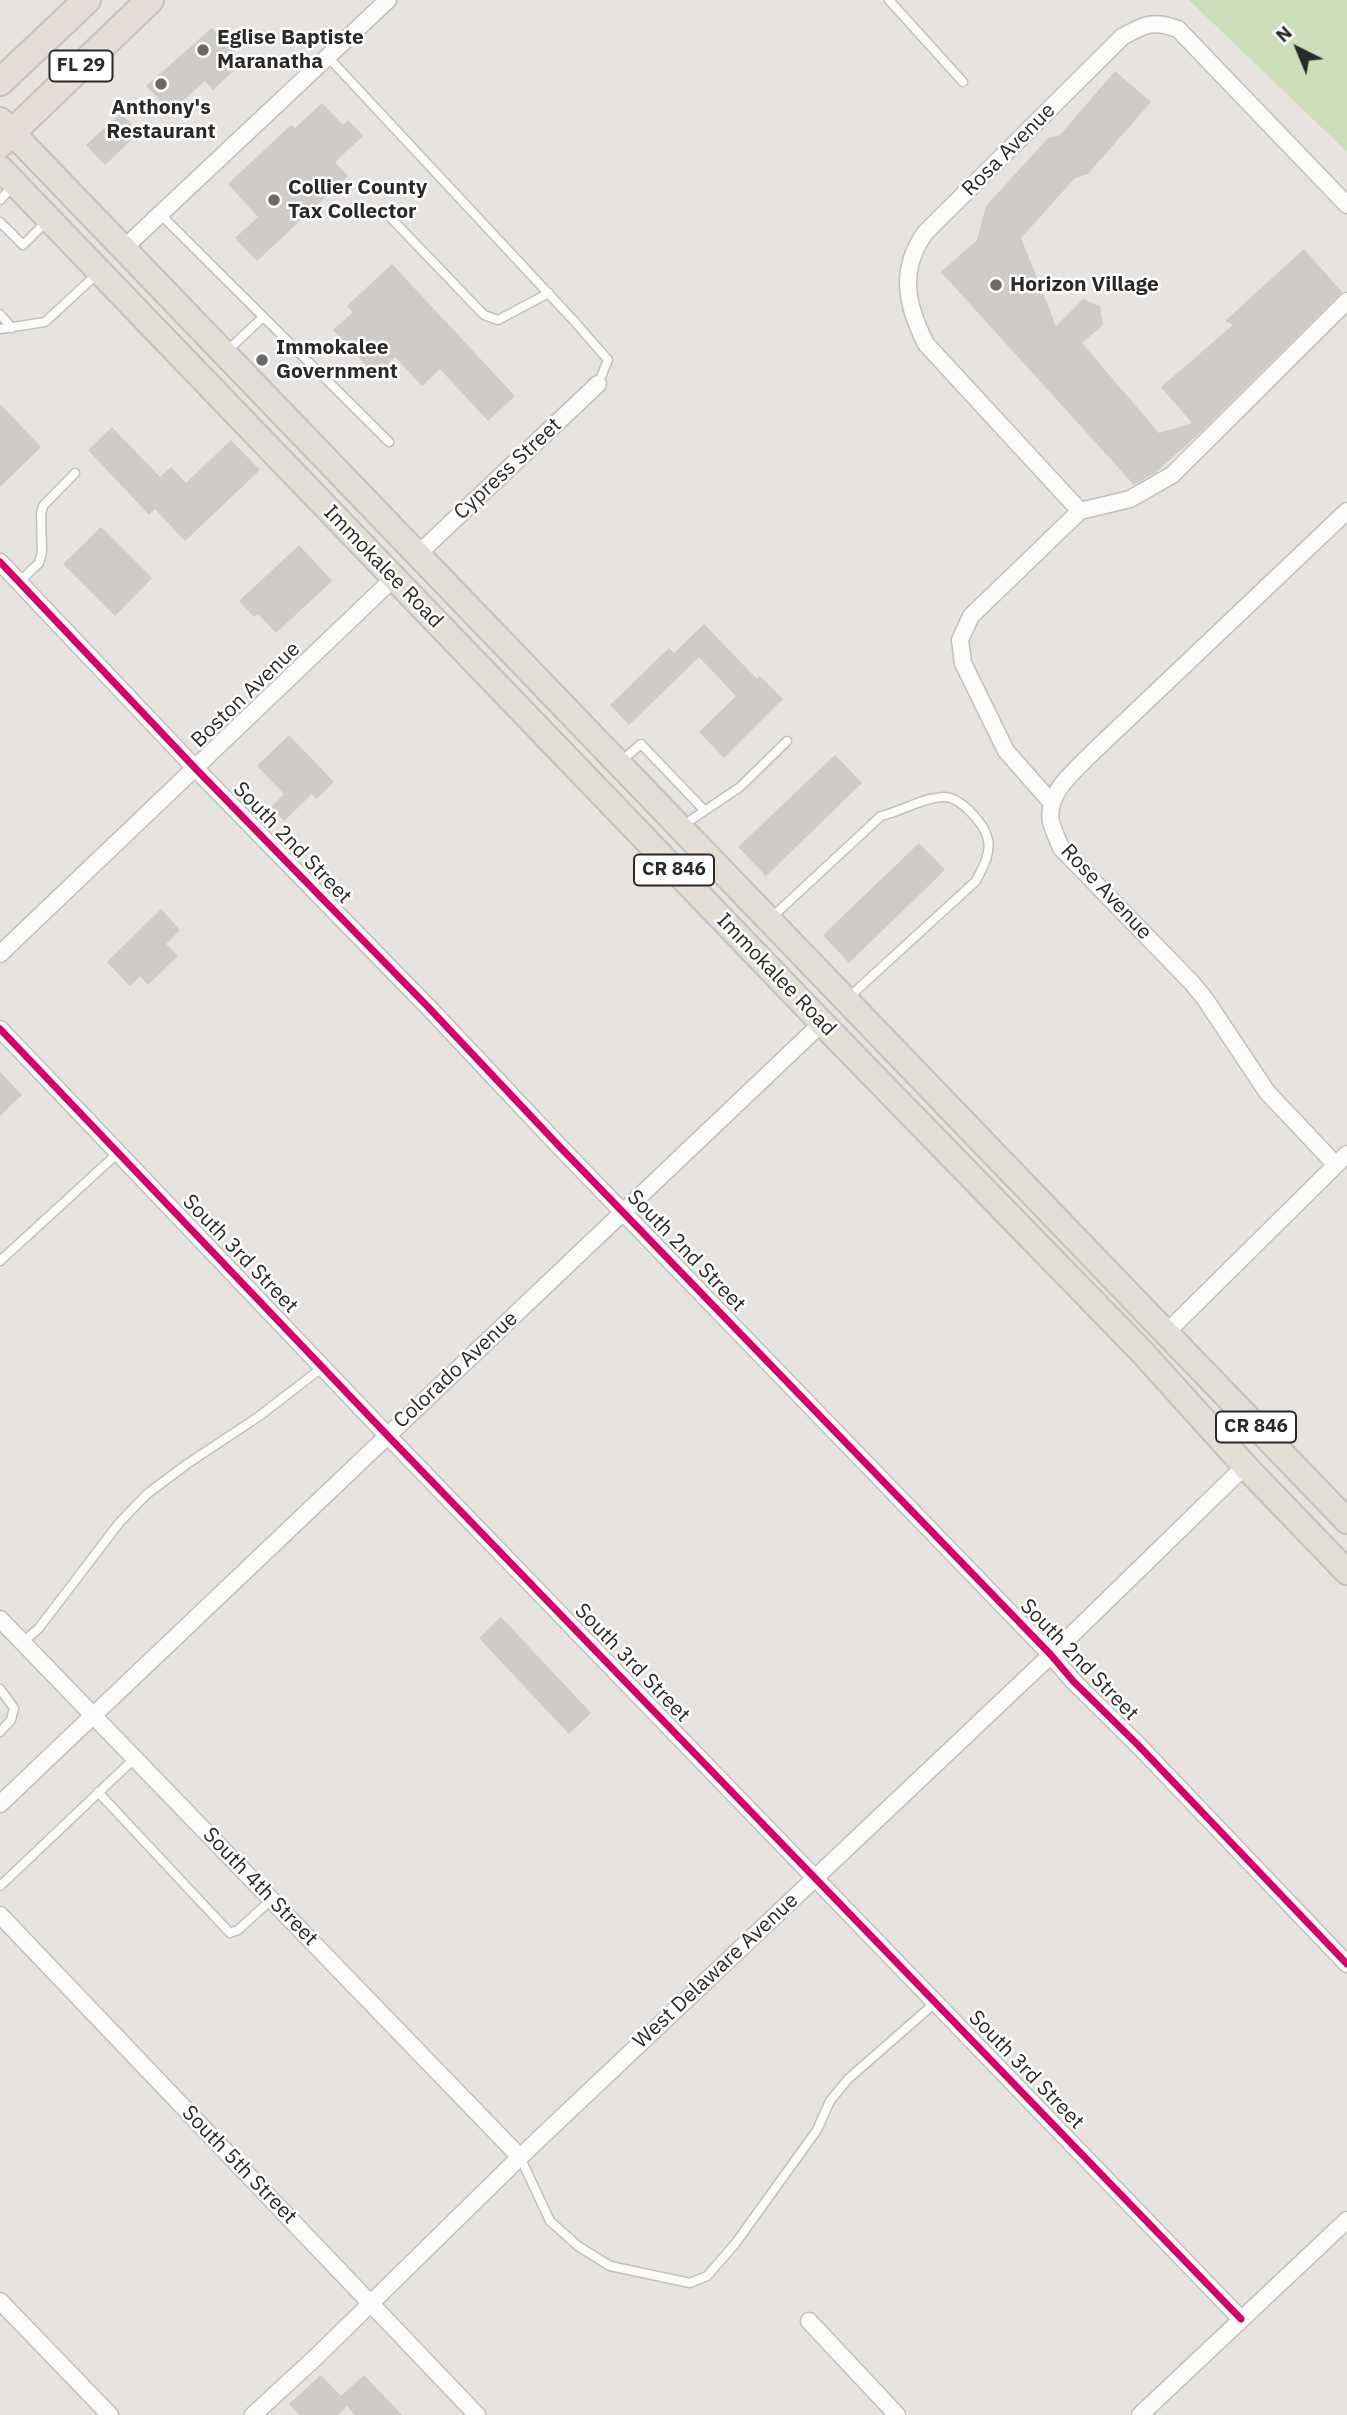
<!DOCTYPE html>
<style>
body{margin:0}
#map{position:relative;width:1347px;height:2415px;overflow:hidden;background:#e7e3e0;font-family:"IBM Plex Sans",sans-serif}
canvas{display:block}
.north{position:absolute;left:1263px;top:14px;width:70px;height:70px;-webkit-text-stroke:5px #fff;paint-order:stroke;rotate:317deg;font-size:19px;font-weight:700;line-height:28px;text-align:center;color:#292929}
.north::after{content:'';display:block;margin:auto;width:24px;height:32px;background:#292929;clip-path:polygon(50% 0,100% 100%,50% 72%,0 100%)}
</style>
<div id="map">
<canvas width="1347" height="2415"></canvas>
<div class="north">N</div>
</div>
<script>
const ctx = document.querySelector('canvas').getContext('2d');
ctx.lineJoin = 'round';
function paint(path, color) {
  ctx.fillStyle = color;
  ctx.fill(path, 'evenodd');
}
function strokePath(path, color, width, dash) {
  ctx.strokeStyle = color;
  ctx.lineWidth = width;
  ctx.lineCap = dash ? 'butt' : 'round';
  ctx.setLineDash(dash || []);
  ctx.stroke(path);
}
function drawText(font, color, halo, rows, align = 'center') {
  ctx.font = font + ' "IBM Plex Sans",sans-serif';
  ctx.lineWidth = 5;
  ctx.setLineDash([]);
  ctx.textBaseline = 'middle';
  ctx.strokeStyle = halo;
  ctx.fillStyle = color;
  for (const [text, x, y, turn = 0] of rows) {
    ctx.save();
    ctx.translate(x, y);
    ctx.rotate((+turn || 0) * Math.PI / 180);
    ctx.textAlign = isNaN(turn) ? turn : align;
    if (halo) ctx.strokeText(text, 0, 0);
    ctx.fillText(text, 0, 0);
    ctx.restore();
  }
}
const green = new Path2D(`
 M1189 0H1347V152Z`);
const building = new Path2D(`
 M212 28 243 62 213 90 205 81 171 112 146 86Z
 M1115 71 1151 102 1088 174 1075 178 1021 238 1056 326 1083 299 1100 306 1103 325 1082 343 1159 433 1192 423 1161 387 1233 325 1225 321 1304 249 1342 292 1203 430 1156 472 1134 485 941 272 977 240 986 206 1048 138 1060 135Z
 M322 103 343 125 348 120 363 136 335 162 348 176 257 261 235 238 258 217 228 184 291 125 295 128Z
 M121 113 139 133 105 165 86 145Z
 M392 264 515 396 488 421 440 369 422 386 395 357 376 376 333 330 353 312 347 306Z
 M0 404 41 447 0 487Z
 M112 427 160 477 171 467 186 483 231 440 260 470 185 541 155 509 149 515 88 450Z
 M101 527 152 578 115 616 63 564Z
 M299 545 332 581 276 633 258 614 254 617 239 601Z
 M704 624 757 679 760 676 783 699 724 758 699 732 736 696 699 657 629 725 610 705 669 648 674 653Z
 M289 735 334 782 316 799 312 794 284 821 271 807 284 794 257 766Z
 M835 755 862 783 766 876 738 847Z
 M919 843 945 870 849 963 823 935Z
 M161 909 180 930 166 944 178 956 148 985 140 976 130 986 107 962Z
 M0 1072 22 1095 0 1116Z
 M501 1617 591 1713 569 1734 479 1638Z
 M321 2375 341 2396 364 2375 402 2415H355L347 2406 338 2415H300L289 2404Z`);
const service = new Path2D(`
 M889 0 963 82
 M328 57 575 322 608 360 598 384
 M0 200 12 187
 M160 214 389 442
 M388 215 484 315 498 320 549 293
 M0 222 23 245 47 221
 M0 314 12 328
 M0 329 45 322 97 274
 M226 352 263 317
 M19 582 39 563 42 552 41 514 43 506 75 473
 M620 762 641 744 704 810
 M682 826 740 787 787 741
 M771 918 881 816C902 811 922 798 943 797 960 796 985 824 988 840 991 854 982 869 976 881L848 998
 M0 1261 119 1152
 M23 1642 39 1628 119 1523 147 1494 187 1464 258 1417 323 1367
 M0 1689 14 1708 11 1720 0 1732
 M98 1792 230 1933 238 1930 271 1900
 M0 1886 135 1758
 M520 2157 550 2221 578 2246 610 2266 690 2283 707 2276 735 2244 817 2130 830 2101 848 2079 935 2003`);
const minor = new Path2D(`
 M123 249 388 0
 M1080 511 926 344C907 306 898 271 925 233L1122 37C1145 24 1153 20 1178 29L1347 205
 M417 555 598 384
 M0 562 195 768 430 1009 559 1146 1051 1655 1073 1681 1138 1745 1347 1964
 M1051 802 1006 751 963 663 960 640 971 616 1080 511 1130 499 1172 475 1347 301
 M0 954 394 578
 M0 1029 387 1435 1241 2319
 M1336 1165 1267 1092 1205 999 1192 983 1061 848C1058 840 1053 830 1051 822 1046 792 1074 772 1092 753L1347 511
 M1166 1333 1347 1154
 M0 1619 520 2157
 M0 1804 822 1023
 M0 1915 477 2415
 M0 2301 110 2415
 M809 2321 897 2415
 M253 2415 315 2358 520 2157 1051 1655 1245 1466
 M1140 2415 1347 2220`);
const primary = new Path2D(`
 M0 120 1347 1521
 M0 168 822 1023 1143 1353 1245 1466 1347 1572`);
const trunk = new Path2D(`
 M0 82 87 0
 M0 144 150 0`);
const cycleway = new Path2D(`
 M0 562 195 768 430 1009 559 1146 1051 1655 1073 1681 1138 1745 1347 1964
 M0 1029 387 1435 1241 2319`);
const markers = [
 [203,50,7,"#6c6a69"],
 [161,84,7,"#6c6a69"],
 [274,200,7,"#6c6a69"],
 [996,285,7,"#6c6a69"],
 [262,360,7,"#6c6a69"]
];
const shields = [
 [81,66,63],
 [674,870,80],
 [1256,1427,80]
];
const shieldNames = [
 ["FL 29",81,66],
 ["CR 846",674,870],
 ["CR 846",1256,1427]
];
const poiNames = [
 ["Eglise Baptiste",217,38],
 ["Maranatha",217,62],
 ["Anthony's",161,108,"center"],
 ["Restaurant",161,132,"center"],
 ["Collier County",288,188],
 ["Tax Collector",288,212],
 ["Horizon Village",1010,285],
 ["Immokalee",276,348],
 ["Government",276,372]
];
const streetNames = [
 ["Rosa Avenue",1009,150,-45],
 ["Cypress Street",508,469,-43],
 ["Immokalee Road",383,567,46],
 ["Boston Avenue",246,695,-44],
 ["South 2nd Street",292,843,46],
 ["Rose Avenue",1106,892,47],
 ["Immokalee Road",776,975,46],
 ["South 2nd Street",686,1251,46],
 ["South 3rd Street",240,1254,46],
 ["Colorado Avenue",456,1370,-43],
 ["South 2nd Street",1079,1660,46],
 ["South 3rd Street",632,1663,46],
 ["South 4th Street",260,1887,46],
 ["West Delaware Avenue",716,1971,-43],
 ["South 3rd Street",1026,2070,46],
 ["South 5th Street",239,2165,46]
];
paint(green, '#cddebd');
paint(building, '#cecbc9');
strokePath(service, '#c1c0c1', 11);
strokePath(minor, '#c1c0c1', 19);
strokePath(primary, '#c3c2c1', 28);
strokePath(trunk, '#c3c2c1', 30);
strokePath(service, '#fbfbfa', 8);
strokePath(minor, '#fbfbfa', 16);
strokePath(primary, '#e4dfd6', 24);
strokePath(trunk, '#e5ddd6', 26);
strokePath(cycleway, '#d6006c', 7);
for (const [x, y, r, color] of markers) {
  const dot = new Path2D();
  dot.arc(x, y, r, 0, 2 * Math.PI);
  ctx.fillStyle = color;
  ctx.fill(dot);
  strokePath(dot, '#fff', 2.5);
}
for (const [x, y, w] of shields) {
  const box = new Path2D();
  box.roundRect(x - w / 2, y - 15.5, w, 31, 5);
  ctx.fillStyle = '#fff';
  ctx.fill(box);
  strokePath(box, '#292929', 2);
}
drawText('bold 19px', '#292929', null, shieldNames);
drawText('bold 21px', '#292929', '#fff', poiNames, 'left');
drawText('21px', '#292929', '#fff', streetNames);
</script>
